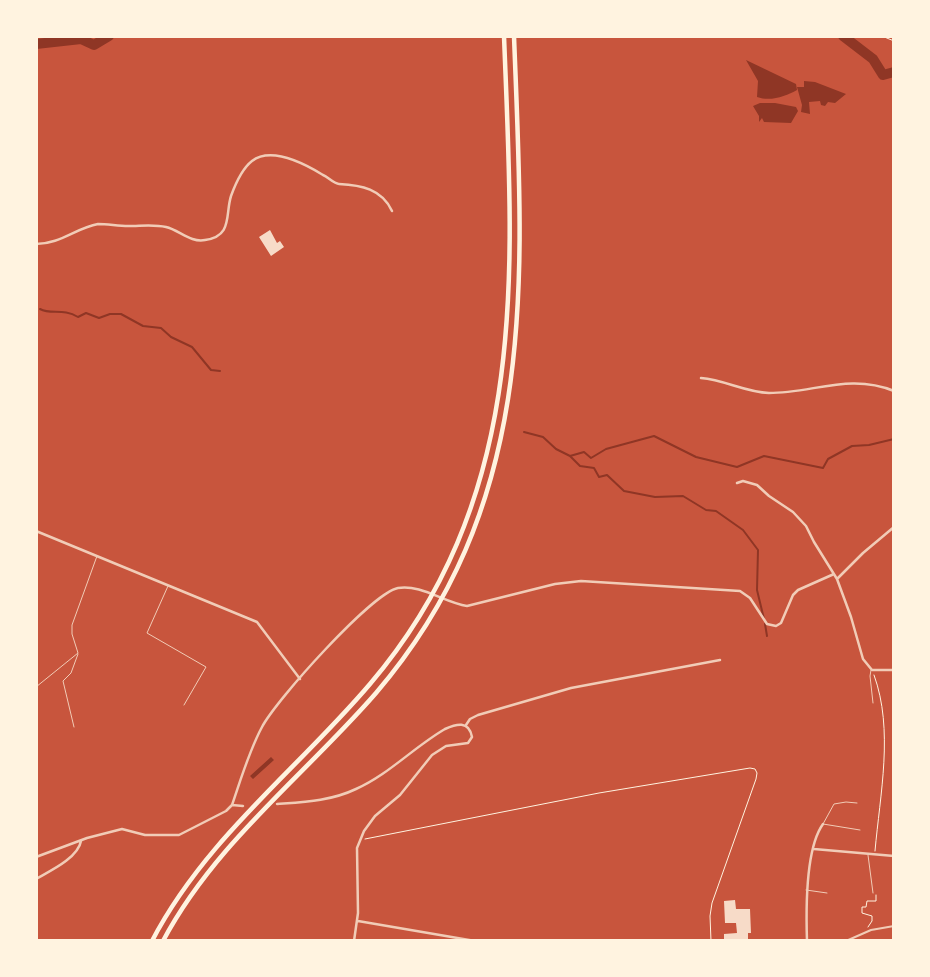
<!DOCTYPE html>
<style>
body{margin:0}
#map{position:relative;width:930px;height:977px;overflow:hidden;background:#c8553d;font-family:Cabin,sans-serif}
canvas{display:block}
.frame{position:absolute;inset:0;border:38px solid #fff3e0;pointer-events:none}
</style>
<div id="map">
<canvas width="930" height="977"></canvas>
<div class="frame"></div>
</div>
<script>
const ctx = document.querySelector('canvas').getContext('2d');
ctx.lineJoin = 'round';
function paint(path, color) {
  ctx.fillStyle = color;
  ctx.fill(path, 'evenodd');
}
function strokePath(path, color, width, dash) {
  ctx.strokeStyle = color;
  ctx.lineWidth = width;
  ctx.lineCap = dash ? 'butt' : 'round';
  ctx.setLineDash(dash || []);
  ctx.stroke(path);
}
const water = new Path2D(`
 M746 60 796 84 797 90C786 96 771 102 757 97L758 81Z
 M804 81 815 82 846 94 835 103 828 102 825 106 821 105 820 101 809 102 810 114 801 112 802 105 797 87H804Z
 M760 103H775L796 107 798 111 791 123 764 122 762 118 759 122V116L753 106Z
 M271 757 274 760 253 779 250 776Z`);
const stream = new Path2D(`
 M40 309C51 315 63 308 78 317L86 313 99 318 110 314H121L143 326 161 328 171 337 192 347 211 370 220 371
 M524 432 543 437 556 449 570 456 580 466 594 468 599 477 607 475 624 491 655 497 683 496 706 510 716 511 743 530 758 550 757 590 764 619
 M570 456 584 452 591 458 606 449 654 436 696 457 737 467 764 456 823 468 828 459 852 446 869 445 894 439
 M765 624 767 636`);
const river = new Path2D(`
 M843 36 873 59 883 75 894 72
 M36 44 81 39 94 45 109 36`);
const building = new Path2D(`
 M270 230 277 243 280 241 284 247 271 256 259 237Z
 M735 900 736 909H750L751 933H748V941H724V934L737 933 736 923H725L724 901Z`);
const path = new Path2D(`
 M882 36 894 41
 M874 675C894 730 880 794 875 851
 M365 839 599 793 750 768 755 769 757 773 756 779 712 903 710 916 711 941
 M868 927 872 921V916L862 913V907H866L867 901H876V895`);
const service = new Path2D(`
 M168 586 147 633 206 667 184 705
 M871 670 870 676 873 703
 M36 687 78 653 72 634V625L97 556
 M74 727 63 681 71 673 78 654
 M857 803 846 802 834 804 823 824 860 830
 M868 855 873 893
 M806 890 827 893`);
const pedestrian = new Path2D(`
 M846 941 871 930 894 926`);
const minor = new Path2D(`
 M36 244C60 244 76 228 98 224 108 224 118 226 128 226 141 226 154 224 166 227 179 230 191 243 205 240 233 236 225 215 231 196 235 185 243 168 252 161 272 146 305 164 323 175 328 177 334 184 339 184 361 185 382 189 392 211
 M701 378C725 380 745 392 769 393 813 393 850 373 894 391
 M737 483 743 481 757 485 769 496 793 512 806 526 814 542 837 579 851 617 863 659 872 670H894
 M36 531 257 622 300 679
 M837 579 863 553 894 527
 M466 725 470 719 478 715 571 688 720 660
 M277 804C304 802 331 801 356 789 388 775 414 747 445 729 456 724 469 720 472 737L468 743 446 746 432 755 400 795 375 816 364 831 357 848 358 913 354 941
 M232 805 243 806
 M814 849 894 856
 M36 857 87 838 122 829 145 835H179L226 811 232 805C241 779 249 751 262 727 276 700 372 593 398 588 421 584 445 603 467 606L555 584 581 581 740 591 750 598 767 624 776 626 781 623 793 595 798 590 834 574
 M36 879C50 871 78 858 81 841
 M358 921 475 941
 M807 941C806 911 805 849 823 824`);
const motorway = new Path2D(`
 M152 941C205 839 297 770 370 684 532 493 513 270 504 36
 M163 941C215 843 304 776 376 693 542 499 523 274 514 36`);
paint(water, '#8f3625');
strokePath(stream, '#8f3625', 2);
strokePath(river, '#8f3625', 10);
paint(building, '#f7dbc8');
strokePath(path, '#fff3e0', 1);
strokePath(service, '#f1ccb7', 1);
strokePath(pedestrian, '#f1ccb7', 2);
strokePath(minor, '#f1ccb7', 2.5);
strokePath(motorway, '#fff3e0', 4.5);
</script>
